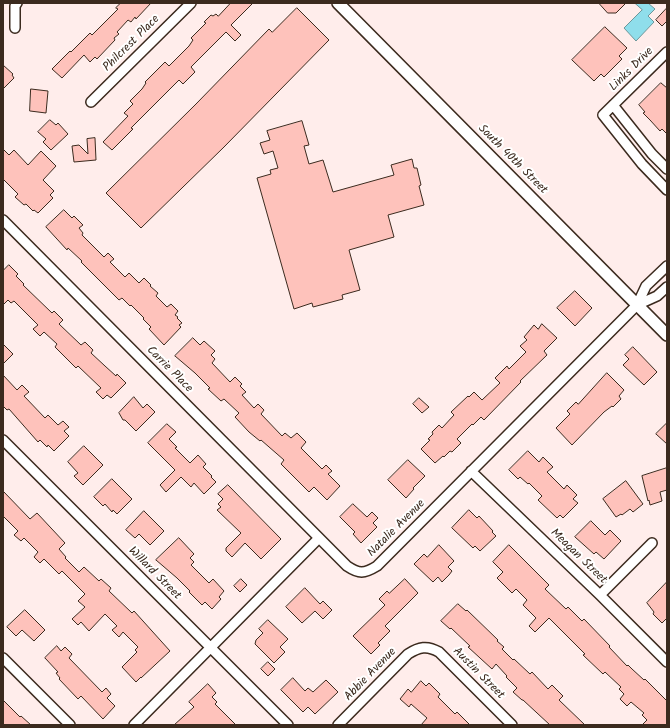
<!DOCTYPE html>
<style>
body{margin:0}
#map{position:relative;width:670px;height:728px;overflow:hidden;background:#ffedeb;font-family:Kalam,sans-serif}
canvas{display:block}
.frame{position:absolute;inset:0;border:4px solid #3b2a1e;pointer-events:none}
</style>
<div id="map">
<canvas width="670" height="728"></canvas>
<div class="frame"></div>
</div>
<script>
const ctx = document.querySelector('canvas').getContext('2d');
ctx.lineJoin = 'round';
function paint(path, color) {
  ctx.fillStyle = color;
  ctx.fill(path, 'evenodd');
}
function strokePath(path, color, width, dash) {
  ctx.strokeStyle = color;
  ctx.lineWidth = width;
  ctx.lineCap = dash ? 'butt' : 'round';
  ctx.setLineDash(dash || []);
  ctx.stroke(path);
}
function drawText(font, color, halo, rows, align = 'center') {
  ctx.font = font + ' Kalam,sans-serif';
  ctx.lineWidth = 4;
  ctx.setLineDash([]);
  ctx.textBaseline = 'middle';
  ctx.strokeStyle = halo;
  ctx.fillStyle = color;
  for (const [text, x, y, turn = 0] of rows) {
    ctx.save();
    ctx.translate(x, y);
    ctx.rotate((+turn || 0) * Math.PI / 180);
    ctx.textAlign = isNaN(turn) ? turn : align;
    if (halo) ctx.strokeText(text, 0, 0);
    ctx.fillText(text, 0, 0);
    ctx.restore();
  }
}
const water = new Path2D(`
 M635 3H648L655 9 648 16 654 22 636 41 624 28 642 10Z`);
const building = new Path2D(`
 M121 3H151L136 19 135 17 131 22 128 20 117 32 119 34 114 38 115 40 97 59 95 57 90 62 84 55 62 78 52 69 70 51 71 52 90 33 92 35 118 9 116 8Z
 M231 3H253L231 25 241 35 235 41 226 32 191 67 195 72 183 84 179 80 131 128 133 129 112 150 103 142 128 116 124 113 133 104 130 101 142 89 146 83 145 82 165 62 169 66 189 46 193 40 191 38 206 23 204 22 211 15 213 16 216 14 218 16Z
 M599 3H626L616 13H608Z
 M297 8 329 40 224 147 141 228 106 193 196 104 269 29 272 32Z
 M667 8V21L662 26 656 20Z
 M605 27 627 48 619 56 622 59 604 77 601 74 594 81 572 60Z
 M3 65 13 74 12 75 14 78 3 89Z
 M661 83 667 88V134L662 129 660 131 650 120 643 113 645 112 639 105Z
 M31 89 48 91 46 113 30 111Z
 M50 120 56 125 58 123 68 134 51 150 43 142 46 139 38 132Z
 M302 121 309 145 304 146 309 164 323 160 333 192 394 175 391 165 412 159 414 168H417L421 185 419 186 424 205 388 215 394 237 349 250 360 290 342 295 343 299 313 307 312 303 294 309 257 178 271 174 270 170 278 168 273 151 264 154 260 143 270 140 267 131Z
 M95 138 96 160 74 162 72 146 79 145 88 154 87 139Z
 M3 149 9 155 14 150 28 165 41 151 56 166 43 180 54 191 50 195 53 198 38 213 34 210 33 211 26 204 24 205 15 197 18 194 3 179Z
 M64 210 72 218 74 216 83 225 79 228 83 233 82 235 104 257 108 253 114 259 110 262 125 277 129 273 139 283 144 278 151 285 150 286 158 293 156 296 167 307 171 304 178 311 175 315 178 317 177 318 182 323 179 325 181 327 164 345 149 329 151 327 143 319 144 318 131 305 130 306 122 298 119 300 81 262 82 261 68 248 67 250 46 227Z
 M9 265 18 274 16 276 24 284 23 285 52 313 54 311 63 320 59 324 81 345 85 342 93 350 91 353 105 366 116 376 117 374 126 383 111 398 107 395 103 399 96 392 101 388 78 366 76 368 55 347 57 344 44 332 40 336 33 329 38 325 14 301 11 303 8 300 3 305V271Z
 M575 291 592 308 575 326 557 308Z
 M542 324 557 338 544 351 547 355 520 381 521 382 484 420 481 417 473 425 472 424 457 439 461 443 452 452 450 451 444 457 443 456 435 463 421 449 430 440 428 439 433 434 432 432 439 425 442 428 454 415 451 412 468 396 469 397 474 392 482 400 500 383 495 378 507 366 509 369 526 352 520 346 527 340 524 337 534 325 538 329Z
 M193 338 200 345 204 341 215 351 211 355 215 359 212 363 230 382 235 377 242 384 240 386 246 392 242 395 254 408 258 404 264 410 261 414 282 436 285 433 291 438 297 433 306 442 301 448 322 469 326 465 332 471 328 474 340 486 327 500 314 487 309 492 281 464 284 460 261 440 260 441 249 432 235 417 239 413 224 399 221 401 208 389 210 388 195 373 175 356Z
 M3 344 13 354 3 364Z
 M633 347 657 372 644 385 623 365 629 359 625 355Z
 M607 373 624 390 619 396 621 399 613 407 612 406 604 412 572 445 556 428 570 414 567 411 576 402 578 404Z
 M3 375 17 390 22 385 29 392 24 396 45 418 48 415 58 425 63 421 69 427 64 431 69 436 54 451 48 445 47 447 40 440 38 442 9 409 7 410 3 406Z
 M134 397 143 408 147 404 155 412 136 431 125 420H123L119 413Z
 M419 398 429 407 422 413 413 404Z
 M667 423V444L656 434Z
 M167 424 176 432 169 439 177 447 175 448 190 463 198 455 206 464 203 467 212 476 211 477 216 482 204 494 194 483 191 487 181 477 166 492 160 485 175 470 148 443Z
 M84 446 103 465 83 485 74 476 78 473 68 462Z
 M528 451 539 462 543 457 553 467 547 472 564 489 567 485 577 495 573 499 578 503 563 518 560 515 557 518 538 500 542 496 529 483 528 484 520 477 518 479 509 470Z
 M408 460 425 476 413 488 414 489 406 498 388 480Z
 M667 468V490L660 492 662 501 650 505 649 500 648 501 642 476Z
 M112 479 132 499 117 514 113 510 112 512 105 504 103 506 94 497Z
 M626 481 643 504 633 512 630 509 622 515 621 514 616 517 603 499Z
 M228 485 281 539 261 559 245 543 232 557 226 551V548L241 533 217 510 221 507 218 504 223 499 218 494Z
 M3 491 30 519 37 513 65 543 59 549 66 557 65 558 79 572 84 567 99 581 101 579 111 588 109 591 132 613 134 611 170 651 141 678V677L136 682 122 667 137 652 135 650 138 647 123 632 119 637 112 630 117 626 105 614 89 631 81 622 78 625 72 619 85 607 78 601 85 594 62 571 59 574 44 559 40 563 34 557 38 552 24 538 21 541 14 535 18 531 3 516Z
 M353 504 367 517 372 512 378 518 373 523 377 527 361 543 353 534 355 532 340 517Z
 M469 510 477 518 479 516 493 531 492 532 496 536 480 551 475 546 473 548 452 528Z
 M144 511 164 531 150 545 139 534 135 538 126 530Z
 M591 521 605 535 610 530 621 541 604 559 596 552 594 554 575 537Z
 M179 538 194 554 190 558 194 562 191 565 209 583 213 579 224 591 219 597 221 599 212 609 205 602 202 605 189 592 190 591 177 578 156 560Z
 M439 545 454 561 448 567 452 571 449 575 442 582 438 577 433 582 414 564 424 554 427 557Z
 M509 545 549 585 545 589 566 609 568 607 582 621 584 619 610 646 609 647 627 666 628 665 632 669 644 680 645 679 667 701V725H642L647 720 642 715 644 713 631 702 627 706 620 699 624 694 619 689 621 687 605 672 603 674 583 655 585 654 549 618 535 632 529 626 536 618 523 605 527 600 516 589 512 593 497 578 503 572 493 562Z
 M241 579 247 585 240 592 234 586Z
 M405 579 418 593 385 626 390 631 378 643 380 645 371 654 353 636 385 605 379 599 387 591 389 593Z
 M667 582V618L662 623 653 614 654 612 647 603Z
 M305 588 320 604 323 601 332 610 323 619 315 611 302 623 286 607Z
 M458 604 466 611 467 610 498 640 497 641 504 647 502 649 513 660 514 659 530 674 532 672 548 689 552 685 563 696 559 700 585 725H550L523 700H522L513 692 517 688 506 677 507 676 496 664 492 669 468 647 470 646 451 628 450 629 441 621Z
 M25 610 45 630 34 641 22 630 16 636 7 627Z
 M268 620 288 639 280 647 285 652 274 663 255 644 256 640 263 633 259 629Z
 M57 646 61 651 65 647 72 654 69 658 102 692 106 688 111 694 107 698 115 706 103 719 81 696 78 699 59 679 60 678 56 673 58 672 45 658Z
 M268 662 275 669 268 676 261 669Z
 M293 678 305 691 308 688 313 692 326 680 338 692 315 714 308 707 303 712 281 690Z
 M421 681 426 686 429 683 440 694 438 697 455 714 457 712 470 725H421L427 718 411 704 409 707 400 699 408 689 411 692Z
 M208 684 216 693 212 697 217 702 215 704 236 725H174L194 707 189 702Z
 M3 700 20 717 21 716 31 725H3Z`);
const minor = new Path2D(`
 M15 28V6L17 3
 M667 52 603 115 642 164 667 190
 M91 102 191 3
 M613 105 652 154 667 169
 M3 220 347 566C359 574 364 574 377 566L637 305 646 286 667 266
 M637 305 657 296 667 287
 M3 440 288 725
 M471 471 600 595 667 662
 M600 595 652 543
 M3 658 70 725
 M134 725 319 538
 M338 725 408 654C419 647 427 645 439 652L512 725`);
const tertiary = new Path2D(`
 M338 3 667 335`);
const streetNames = [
 ["Philcrest Place",132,44,-45],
 ["Links Drive",632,70,-45],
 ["South 40th Street",512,160,45],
 ["Carrie Place",169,370,45],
 ["Natalie Avenue",397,529,-45],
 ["Meagan Street",578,557,44],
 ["Willard Street",154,574,45],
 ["Austin Street",478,674,45],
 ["Abbie Avenue",371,675,-46]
];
paint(water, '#8fdeeb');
strokePath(water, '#6d9699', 1);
paint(building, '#fec2bb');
strokePath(building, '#3b2a1e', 1);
strokePath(minor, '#3b2a1e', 12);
strokePath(tertiary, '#3b2a1e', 14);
strokePath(minor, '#fff', 9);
strokePath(tertiary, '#fff', 11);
drawText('12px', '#3b2a1e', '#fff', streetNames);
</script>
